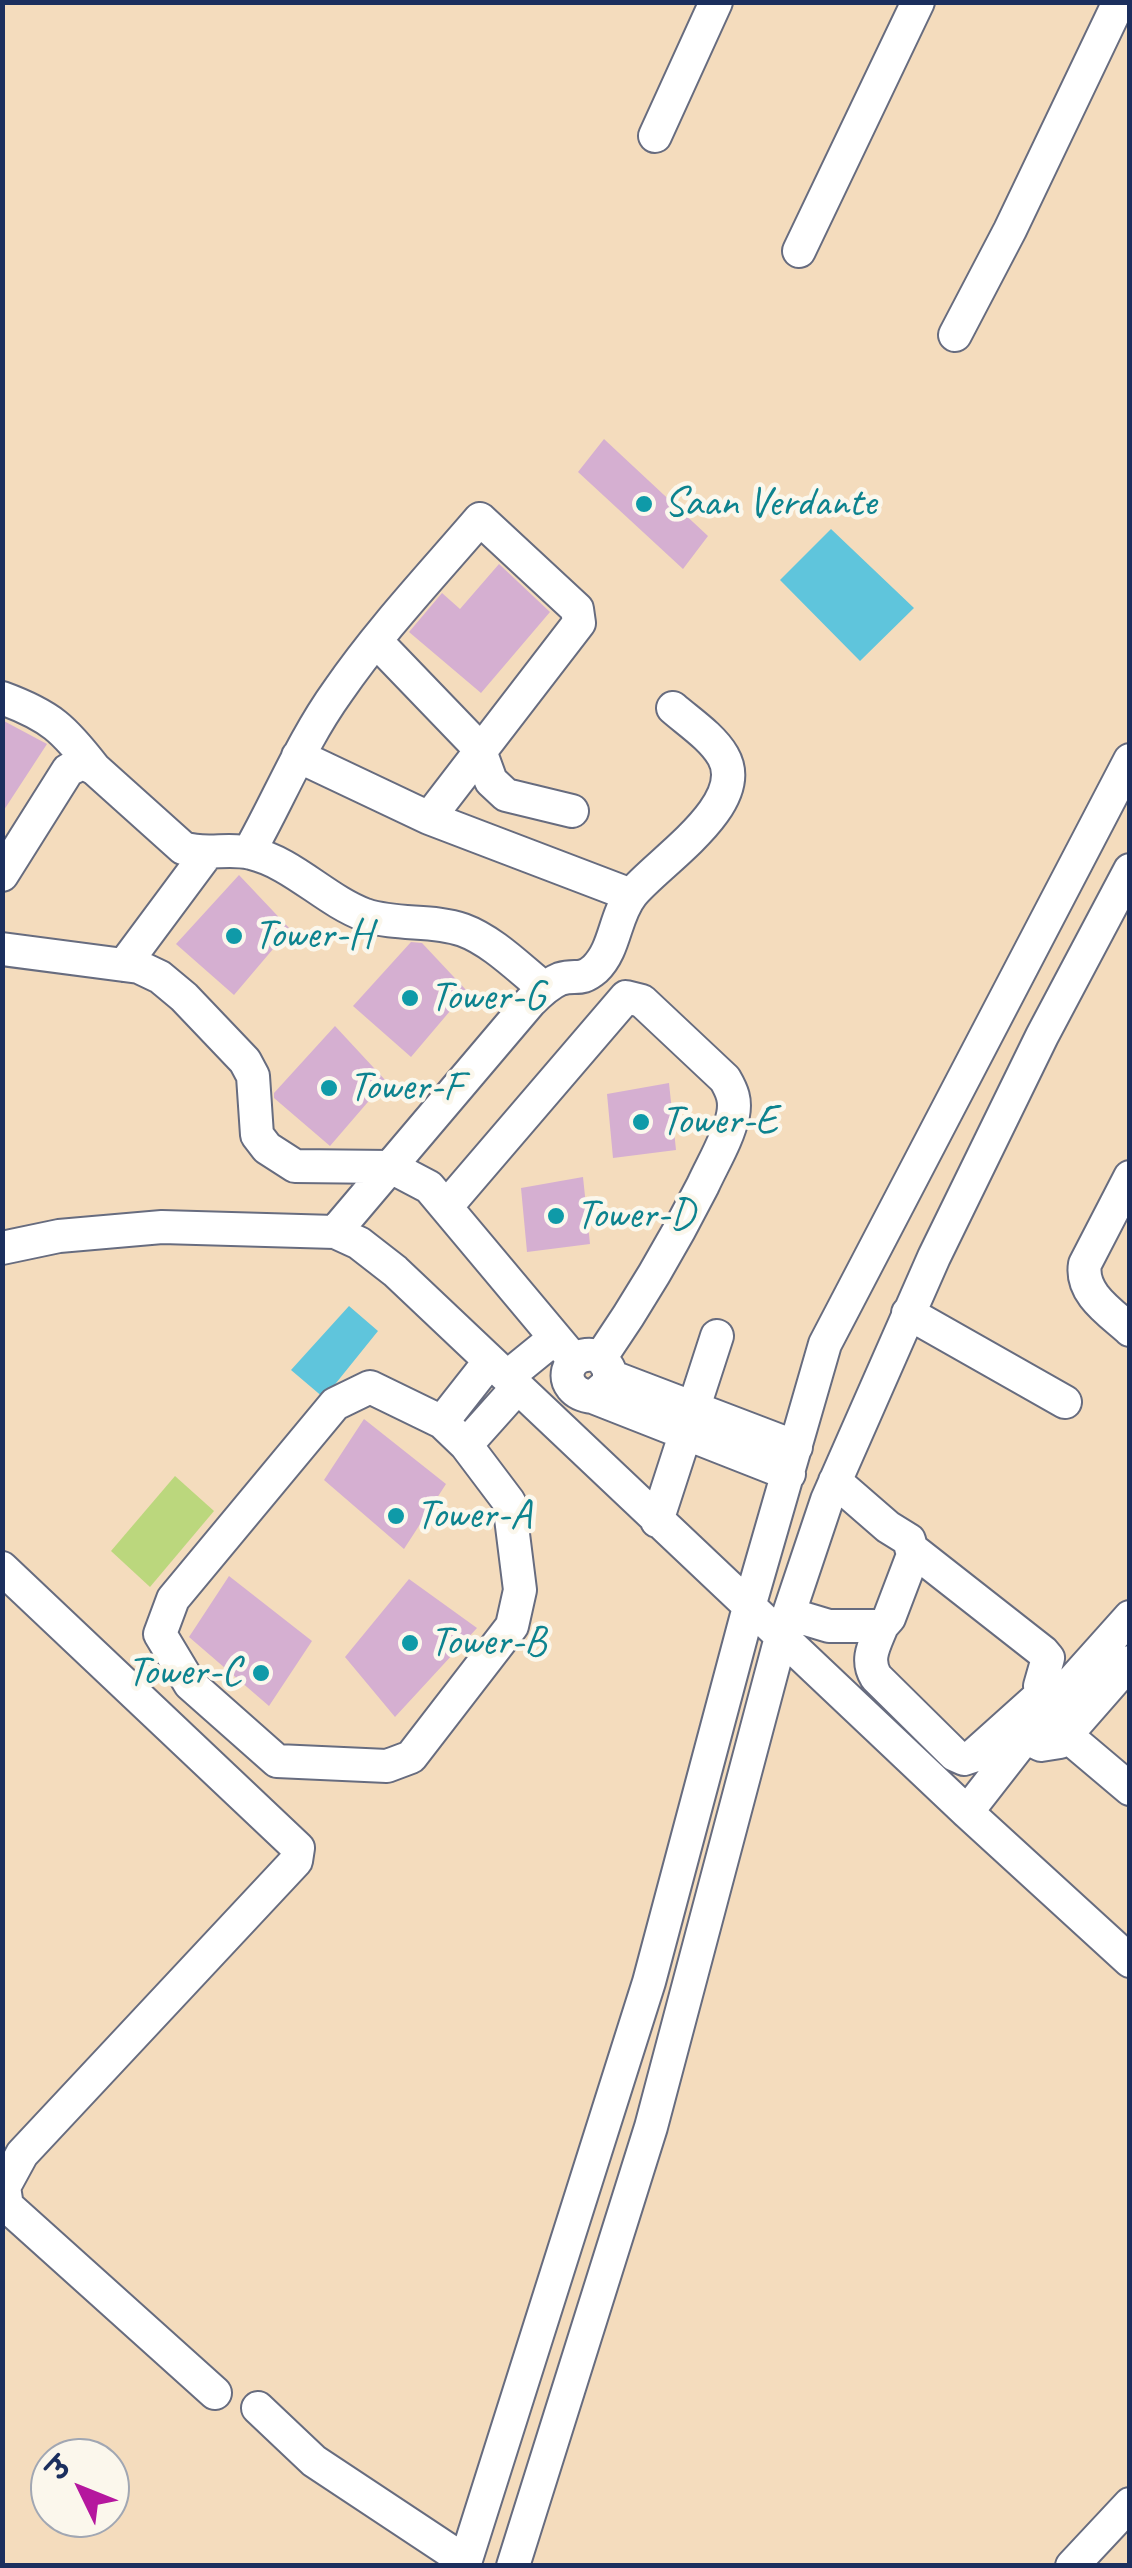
<!DOCTYPE html>
<meta charset="utf-8">
<style>
body{margin:0}
#map{position:relative;width:1132px;height:2568px;overflow:hidden;background:#f4dcbd;font-family:Caveat,"Playpen Sans Deva",sans-serif}
canvas{display:block}
.frame{position:absolute;inset:0;border:5px solid #1b2f5e;pointer-events:none}
.north{position:absolute;left:30px;top:2438px;width:100px;height:100px;box-sizing:border-box;background:#fbf7ec;border:2px solid #a1a7b3;border-radius:50%;rotate:313deg;font-size:28px;font-weight:700;line-height:40px;text-align:center;color:#1b2f5e}
.north::after{content:'';display:block;margin:auto;width:35px;height:45px;background:#b5179e;clip-path:polygon(50% 0,100% 100%,50% 72%,0 100%)}
</style>
<div id="map">
<canvas width="1132" height="2568"></canvas>
<div class="frame"></div>
<div class="north">उ</div>
</div>
<script>
const ctx = document.querySelector('canvas').getContext('2d');
ctx.lineJoin = 'round';
function paint(path, color) {
  ctx.fillStyle = color;
  ctx.fill(path, 'evenodd');
}
function strokePath(path, color, width, dash) {
  ctx.strokeStyle = color;
  ctx.lineWidth = width;
  ctx.lineCap = dash ? 'butt' : 'round';
  ctx.setLineDash(dash || []);
  ctx.stroke(path);
}
function drawText(font, color, halo, rows, align = 'center') {
  ctx.font = font + ' Caveat,sans-serif';
  ctx.lineWidth = 9;
  ctx.setLineDash([]);
  ctx.textBaseline = 'middle';
  ctx.strokeStyle = halo;
  ctx.fillStyle = color;
  for (const [text, x, y, turn = 0] of rows) {
    ctx.save();
    ctx.translate(x, y);
    ctx.rotate((+turn || 0) * Math.PI / 180);
    ctx.textAlign = isNaN(turn) ? turn : align;
    if (halo) ctx.strokeText(text, 0, 0);
    ctx.fillText(text, 0, 0);
    ctx.restore();
  }
}
const green = new Path2D(`
 M175 1476 214 1511 150 1587 111 1551Z`);
const water = new Path2D(`
 M831 529 914 608 860 661 780 580Z
 M349 1306 378 1331 324 1398 291 1370Z`);
const building = new Path2D(`
 M604 439 708 536 683 569 578 472Z
 M499 564 550 612 481 693 409 632 442 593 460 609Z
 M2 720 47 744 2 813Z
 M239 875 290 929 234 995 176 944Z
 M411 942 422 943 467 991 411 1057 353 1006Z
 M335 1026 386 1081 330 1146 274 1098V1093Z
 M669 1083 676 1150 613 1158 607 1094Z
 M583 1177 590 1244 527 1252 521 1188Z
 M364 1419 446 1484 404 1549 324 1480Z
 M229 1576 312 1641 269 1706 189 1637Z
 M409 1579 477 1628 395 1717 345 1657Z`);
const minor = new Path2D(`
 M655 136 716 2
 M799 251 918 2
 M955 335 1010 230 1119 2
 M376 641 479 748 491 781 506 795 572 811
 M2 698C51 716 64 729 95 769
 M429 818 631 895
 M249 852C279 799 302 741 338 691 380 630 432 575 480 519L577 609 579 623 429 818 298 756
 M2 875 68 770 83 763 95 769 183 848C205 856 229 847 251 853 293 863 325 900 365 915 397 926 432 919 463 930 493 941 520 969 544 988
 M2 949 139 967 160 977 184 997 245 1061 253 1076 257 1135 267 1148 295 1166 391 1167 429 1187 574 1360
 M124 965 208 852
 M1130 1177 1085 1264C1080 1293 1110 1312 1130 1330
 M446 1207 626 997 642 1001 725 1079C732 1091 736 1100 733 1115 728 1139 713 1163 703 1185 671 1248 641 1299 601 1357
 M335 1232 530 1002C539 993 548 984 560 979 576 974 580 982 595 969 616 949 614 916 632 894 658 862 751 804 723 756 712 737 689 722 673 708
 M2 1248 59 1236 162 1227 335 1232 359 1243 395 1271 967 1812 1130 1961
 M908 1313 1065 1402
 M610 1376 796 1447
 M507 1377 555 1338
 M593 1397 609 1383V1369L601 1357C565 1344 552 1393 593 1397L789 1474
 M442 1422 466 1445 509 1502 520 1590 512 1626 411 1757 387 1766 277 1761 190 1684 160 1634 173 1599 335 1404 370 1387 442 1422 490 1361
 M466 1445 517 1388
 M657 1521 717 1336
 M913 1550 1043 1652 1048 1658 1040 1686 1045 1712
 M2 1568 298 1848 296 1861 22 2154 4 2187 7 2206 215 2393
 M789 1614 829 1626H882L889 1618 913 1555 909 1540 888 1527 835 1481
 M882 1626C875 1644 865 1659 876 1677L955 1755 964 1759 973 1756 1041 1695
 M1066 1735 1130 1789
 M1025 1737 1041 1745 1060 1742 1130 1662
 M967 1812 1045 1712 1130 1617
 M258 2408 314 2461 465 2561
 M464 2566 649 1982 749 1607 825 1344 1130 760
 M513 2566 651 2127 781 1637 827 1500 934 1257 1042 1036 1130 870
 M1072 2566 1130 2504`);
const markers = [
 [644,504,10,"#0f9aa8"],
 [234,936,10,"#0f9aa8"],
 [410,998,10,"#0f9aa8"],
 [329,1088,10,"#0f9aa8"],
 [641,1122,10,"#0f9aa8"],
 [556,1216,10,"#0f9aa8"],
 [396,1516,10,"#0f9aa8"],
 [410,1643,10,"#0f9aa8"],
 [261,1673,10,"#0f9aa8"]
];
const cultureNames = [
 ["Saan Verdante",664,504],
 ["Tower-H",254,936],
 ["Tower-G",430,998],
 ["Tower-F",349,1088],
 ["Tower-E",661,1122],
 ["Tower-D",576,1216],
 ["Tower-A",416,1516],
 ["Tower-B",430,1643],
 ["Tower-C",241,1673,"right"]
];
paint(green, '#bbd77d');
paint(water, '#5fc5dc');
paint(building, '#d5afd1');
strokePath(minor, '#676c7f', 36);
strokePath(minor, '#fff', 32);
for (const [x, y, r, color] of markers) {
  const dot = new Path2D();
  dot.arc(x, y, r, 0, 2 * Math.PI);
  ctx.fillStyle = color;
  ctx.fill(dot);
  strokePath(dot, '#fbf7ec', 4);
}
drawText('42px', '#0d838f', '#fbf7ec', cultureNames, 'left');
</script>
